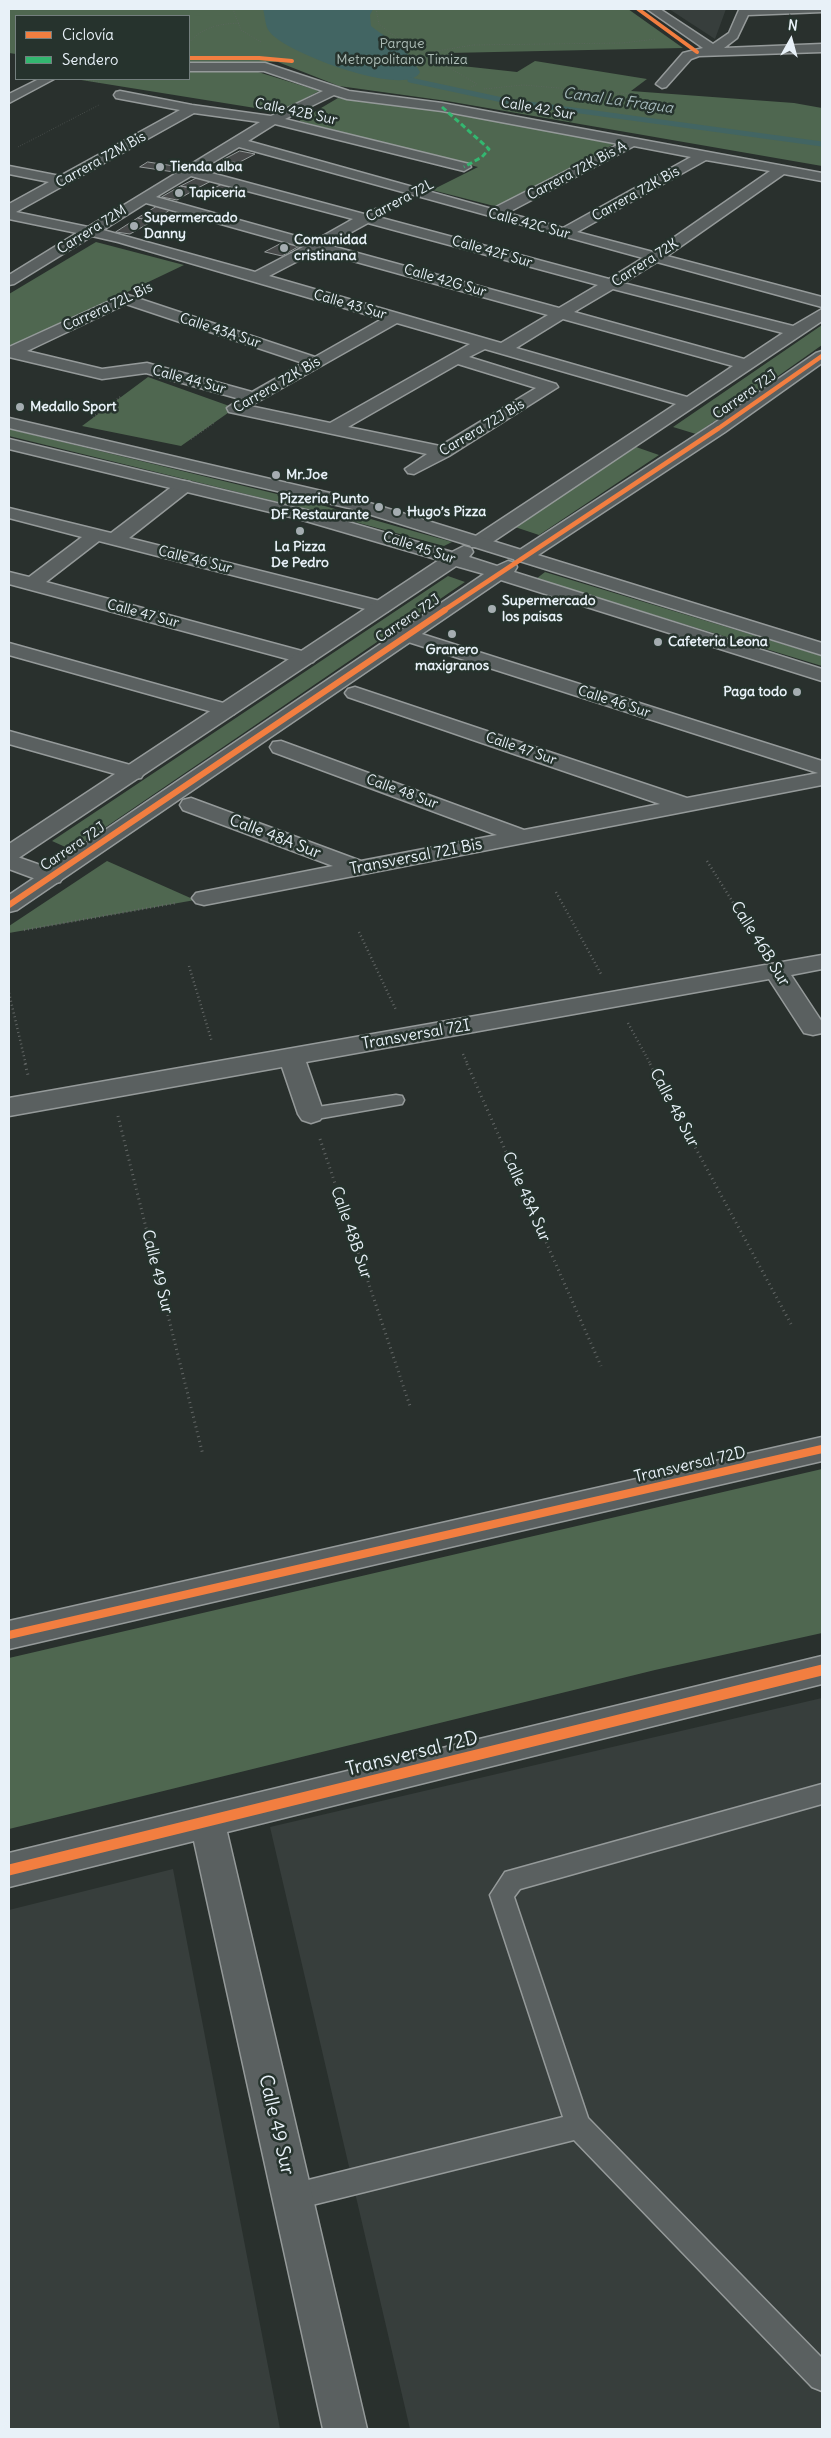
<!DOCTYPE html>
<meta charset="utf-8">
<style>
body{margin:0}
#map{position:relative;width:831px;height:2438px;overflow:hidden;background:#29302d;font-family:Delius,sans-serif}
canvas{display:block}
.frame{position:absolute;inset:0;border:10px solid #e8f1f8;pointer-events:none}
.legend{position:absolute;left:15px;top:15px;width:175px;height:65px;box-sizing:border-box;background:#26332d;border:1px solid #747f7e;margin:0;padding:6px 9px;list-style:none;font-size:15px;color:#e8f1f8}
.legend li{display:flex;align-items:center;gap:10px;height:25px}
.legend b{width:25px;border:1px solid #747f7e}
.north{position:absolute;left:766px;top:15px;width:50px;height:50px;-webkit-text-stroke:4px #26332d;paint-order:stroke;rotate:7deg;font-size:14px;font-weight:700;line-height:20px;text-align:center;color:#e8f1f8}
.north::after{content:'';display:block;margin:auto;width:18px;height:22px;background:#e8f1f8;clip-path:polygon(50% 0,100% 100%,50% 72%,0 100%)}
</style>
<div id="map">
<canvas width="831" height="2438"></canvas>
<div class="frame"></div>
<ul class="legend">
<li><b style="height:6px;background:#f27e40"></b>Ciclovía</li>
<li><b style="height:6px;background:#33b770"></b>Sendero</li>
</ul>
<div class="north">N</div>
</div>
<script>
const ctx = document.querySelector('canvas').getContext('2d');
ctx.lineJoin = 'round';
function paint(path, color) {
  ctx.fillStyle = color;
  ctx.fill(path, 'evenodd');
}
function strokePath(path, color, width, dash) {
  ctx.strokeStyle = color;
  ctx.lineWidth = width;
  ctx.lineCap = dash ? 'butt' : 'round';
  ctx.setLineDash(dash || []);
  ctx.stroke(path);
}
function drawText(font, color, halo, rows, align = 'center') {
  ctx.font = font + ' Delius,sans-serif';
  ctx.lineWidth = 5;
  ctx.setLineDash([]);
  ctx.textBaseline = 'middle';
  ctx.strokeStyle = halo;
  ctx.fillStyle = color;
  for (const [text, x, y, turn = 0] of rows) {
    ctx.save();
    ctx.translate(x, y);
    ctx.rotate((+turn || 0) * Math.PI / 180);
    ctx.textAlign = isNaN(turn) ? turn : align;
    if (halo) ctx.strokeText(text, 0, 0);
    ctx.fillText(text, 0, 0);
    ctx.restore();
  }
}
const built = new Path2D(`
 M669 9H726L715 39Z
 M822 1698V2429H410L270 1827Z
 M173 1869 280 2429H9V1910Z`);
const green = new Path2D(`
 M9 9H628L683 48 448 53 462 66 517 72 535 61 647 79 631 91 794 103 822 108V166L447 101 339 86 278 62H189V16H16V54L9 53Z
 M189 70 255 71 319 91 280 112 75 79H189Z
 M338 98 453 112 618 142 498 207 432 190 478 167 299 121Z
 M96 242 184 265 14 346 9 345V294Z
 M822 325V345L696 434 673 427Z
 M148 377 235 408 181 446 82 426Z
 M9 429 314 503 452 542 444 546 311 510 9 436Z
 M636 447 659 455 539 535 515 527Z
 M545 572 822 656V666L536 579Z
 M448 576 465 582 72 850 52 841Z
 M107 861 195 900 9 933V926Z
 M822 1469V1633L655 1670 9 1829V1658Z`);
const water = new Path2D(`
 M263 9H373L370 15 371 26C394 44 404 44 420 72 408 99 282 52 269 31 265 26 265 15 263 9Z`);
const stream = new Path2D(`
 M410 80 507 101 822 144`);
const building = new Path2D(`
 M240 151 255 154 238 163 223 160Z
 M148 162 181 167 174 172 140 167Z
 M199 177 213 180 196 189 181 186Z
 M225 183 239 187 221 195 206 192Z
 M181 186 196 189 177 200 162 197Z
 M159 205 173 208 153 221 138 218Z
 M138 218 153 221 130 234 116 232Z
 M286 241 303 244 282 256 265 252Z`);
const pathFar3 = new Path2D(`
 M233 9 241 30 261 42
 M376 9 379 24 390 33 477 84
 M189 43C202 27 219 24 239 23
 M425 53 473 45 623 43 656 39
 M81 79 99 82
 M471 87 478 84
 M484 89 523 85 642 95
 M18 147 99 105`);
const pathFar2 = new Path2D(`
 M93 417 120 397
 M191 439 215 422`);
const pathFar1 = new Path2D(`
 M707 861 761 947
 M556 892 601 974
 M24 930 176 903
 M359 932 396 1010
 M189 966 212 1042
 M9 993 26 1065
 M628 1023 651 1065
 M463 1054 468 1065`);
const path = new Path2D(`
 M25 1064 28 1075
 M467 1064 601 1366
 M650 1064 791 1324
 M118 1116 203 1455
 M320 1139 411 1409`);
const service = new Path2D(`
 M396 1095 402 1096 404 1100 402 1104 311 1120 305 1118 303 1114 305 1110 311 1108Z
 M822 1784V1804L520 1889 514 1897 588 2118 822 2358V2391L812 2387 574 2140 292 2210 283 2206 279 2197 283 2188 292 2184 563 2117 490 1895 505 1872Z`);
const minor = new Path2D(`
 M647 9H660L713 44 729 33 739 10 822 9V12L748 15 737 38 724 48 822 44V52L699 56 691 59 666 87 662 88 656 84 683 53 703 48Z
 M189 63H265L349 91 442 103 822 173V181L784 174 667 256 822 297V307L657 262 623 283 793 326 822 309V321L485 547H471L469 543 471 539 676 404 485 349 469 357 556 384 558 387 449 456 414 474 408 473 405 469 427 454 229 412 227 408 240 399 146 373 102 379 9 357V347L125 294 315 357 382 319 118 242 92 236 14 284 9 285V275L77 233 9 219V204L49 182 9 174V166L60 176 180 110 116 98 114 95 116 92 120 91 192 105 271 116 323 91 264 71H189ZM334 95 347 99 442 111 619 144 492 209 248 141 275 124 464 171 471 167 469 164 285 119ZM194 113 260 122 88 227 16 212ZM634 146 691 157 563 228 507 213ZM239 147 643 258 609 279 378 217 383 213 381 210 376 209 364 214 200 170ZM706 160 770 171 653 252 577 232ZM191 176 353 219 314 241 156 197ZM146 203 303 247 255 272 103 230ZM368 223 598 285 559 308 328 245ZM317 251 548 315 501 343 269 276ZM613 289 783 333 744 359 574 312ZM126 304 303 363 252 392 147 363 102 369 27 351ZM563 319 733 366 687 397 516 348ZM397 323 470 344 330 423 250 406ZM458 364 536 388 440 446 348 427Z
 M39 79H54L9 103V94Z
 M822 351V363L725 432 529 561H515L513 557 515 553 713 424 816 353Z
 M184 481 190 482 193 486 190 490 129 538 388 603 391 607 388 611 381 613 99 541 46 582 313 654 316 658 313 662 306 664 9 584V572L29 577 82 537 9 518V508L111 533 178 482Z
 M406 629 822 761V785L204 905 196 903 192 898 196 893 333 866 183 810 180 805 183 800 191 798 361 861 497 835 273 752 270 747 273 742 281 741 524 830 660 804 348 697 345 693 348 689 355 687 687 798 818 773 399 639 396 635 399 631Z
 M9 643 234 706 237 710 234 714 227 716 9 655Z
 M9 731 141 768 144 773 141 778 133 779 9 744Z
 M9 854 60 872 63 877 60 882 52 884 44 882 9 869Z
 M822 955V969L791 975 822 1022V1033L813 1035 804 1033 769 979 306 1062 324 1114 320 1120 311 1123 302 1120 298 1114 282 1067 9 1116V1098Z
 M822 1437V1461L9 1649V1621Z
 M822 1656V1684L227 1832 367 2429H323L194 1841 9 1887V1853Z`);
const tertiary = new Path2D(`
 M9 418 360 500 822 643V655L349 508 9 428Z
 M9 439 310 511 452 552 464 546 471 548 473 552 469 557 497 566 508 561 515 563 517 567 514 572 822 669V681L501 580 17 910 9 912V895L484 574 456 566 17 859 9 861V844L439 560 299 519 9 449Z`);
const quiet = new Path2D(`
 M442 107 489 149 482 157 464 167`);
const cyclewayFar4 = new Path2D(`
 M638 9 697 52
 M189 58H259L292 61`);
const cyclewayFar3 = new Path2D(`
 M443 611 719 428 822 356`);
const cyclewayFar2 = new Path2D(`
 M9 905 445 610`);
const cyclewayFar1 = new Path2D(`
 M9 1635 822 1449`);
const cycleway = new Path2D(`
 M9 1870 822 1670`);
const markers = [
 [160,167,5,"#a5adb1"],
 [179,193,5,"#a5adb1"],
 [134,226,5,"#a5adb1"],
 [284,248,5,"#a5adb1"],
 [20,407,5,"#a5adb1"],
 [276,475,5,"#a5adb1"],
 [379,507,5,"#a5adb1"],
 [397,512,5,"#a5adb1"],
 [300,531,5,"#a5adb1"],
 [492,609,5,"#a5adb1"],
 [452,634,5,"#a5adb1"],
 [658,642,5,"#a5adb1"],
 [797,692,5,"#a5adb1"]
];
const farParknames = [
 ["Parque",402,44],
 ["Metropolitano Timiza",402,60]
];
const farStreetnames = [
 ["Calle 42 Sur",538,109,10],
 ["Calle 42B Sur",296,112,12],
 ["Carrera 72M Bis",101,160,-29],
 ["Carrera 72K Bis A",577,171,-28],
 ["Carrera 72K Bis",636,194,-29],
 ["Carrera 72L",400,201,-28],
 ["Calle 42C Sur",529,224,15],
 ["Carrera 72M",92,230,-32],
 ["Calle 42F Sur",492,252,16],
 ["Carrera 72K",645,263,-33],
 ["Calle 42G Sur",445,281,16],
 ["Calle 43 Sur",350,305,16],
 ["Carrera 72L Bis",108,307,-25],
 ["Calle 43A Sur",220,331,18],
 ["Calle 44 Sur",189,380,15],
 ["Carrera 72K Bis",277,385,-30],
 ["Carrera 72J",745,395,-35],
 ["Carrera 72J Bis",482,428,-31],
 ["Calle 45 Sur",419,548,18],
 ["Calle 46 Sur",195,560,14],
 ["Calle 47 Sur",143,614,15],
 ["Carrera 72J",408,619,-34],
 ["Calle 46 Sur",614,702,18],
 ["Calle 47 Sur",521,749,19],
 ["Calle 48 Sur",402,792,20],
 ["Carrera 72J",73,847,-34]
];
const farPoinames = [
 ["Tienda alba",170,167],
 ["Tapiceria",189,193],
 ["Supermercado",144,218],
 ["Danny",144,234],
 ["Comunidad",294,240],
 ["cristinana",294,256],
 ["Medallo Sport",30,407],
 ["Mr.Joe",286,475],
 ["Pizzeria Punto",369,499,"right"],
 ["DF Restaurante",369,515,"right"],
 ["Hugo’s Pizza",407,512],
 ["La Pizza",300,547,"center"],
 ["De Pedro",300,563,"center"],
 ["Supermercado",502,601],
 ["los paisas",502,617],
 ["Cafeteria Leona",668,642],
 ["Granero",452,650,"center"],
 ["maxigranos",452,666,"center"],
 ["Paga todo",787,692,"right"]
];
const farWaternames = [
 ["Canal La Fragua",618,101,8]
];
const streetNames = [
 ["Calle 48A Sur",275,837,21],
 ["Transversal 72I Bis",416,857,-11],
 ["Calle 46B Sur",760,944,58],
 ["Transversal 72I",416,1035,-10],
 ["Calle 48 Sur",674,1108,62],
 ["Calle 48A Sur",526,1197,66],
 ["Calle 48B Sur",351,1233,71],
 ["Calle 49 Sur",157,1272,76],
 ["Transversal 72D",690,1465,-13]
];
const nearStreetnames = [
 ["Transversal 72D",412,1754,-14],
 ["Calle 49 Sur",276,2125,77]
];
paint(built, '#373e3c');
paint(green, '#4f6750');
paint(water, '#426563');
strokePath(stream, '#426563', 5);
paint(building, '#484a4a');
strokePath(building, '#959a9a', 1);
strokePath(service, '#959a9a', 3);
strokePath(minor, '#959a9a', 3);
strokePath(tertiary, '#959a9a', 3);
strokePath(pathFar3, '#626665', 1, [0.5, 2]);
strokePath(pathFar2, '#626665', 2, [0.5, 2.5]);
strokePath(pathFar1, '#626665', 2.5, [1, 3]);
strokePath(path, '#626665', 3, [1, 4]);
paint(service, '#5a6060');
paint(minor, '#5a6060');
paint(tertiary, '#5a6060');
strokePath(quiet, '#33b770', 3, [5.5, 3]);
strokePath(cyclewayFar4, '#f27e40', 4);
strokePath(cyclewayFar3, '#f27e40', 4.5);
strokePath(cyclewayFar2, '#f27e40', 6);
strokePath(cyclewayFar1, '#f27e40', 8);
strokePath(cycleway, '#f27e40', 11);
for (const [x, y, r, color] of markers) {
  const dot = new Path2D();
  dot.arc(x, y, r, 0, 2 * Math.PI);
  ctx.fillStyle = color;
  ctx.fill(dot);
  strokePath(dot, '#26332d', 2);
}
drawText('14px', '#adbdb7', '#26332d', farParknames);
drawText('14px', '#e8f1f8', '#26332d', farStreetnames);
drawText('bold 14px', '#e8f1f8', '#26332d', farPoinames, 'left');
drawText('italic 15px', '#a7bbbe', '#26332d', farWaternames);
drawText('16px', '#e8f1f8', '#26332d', streetNames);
drawText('19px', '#e8f1f8', '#26332d', nearStreetnames);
</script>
